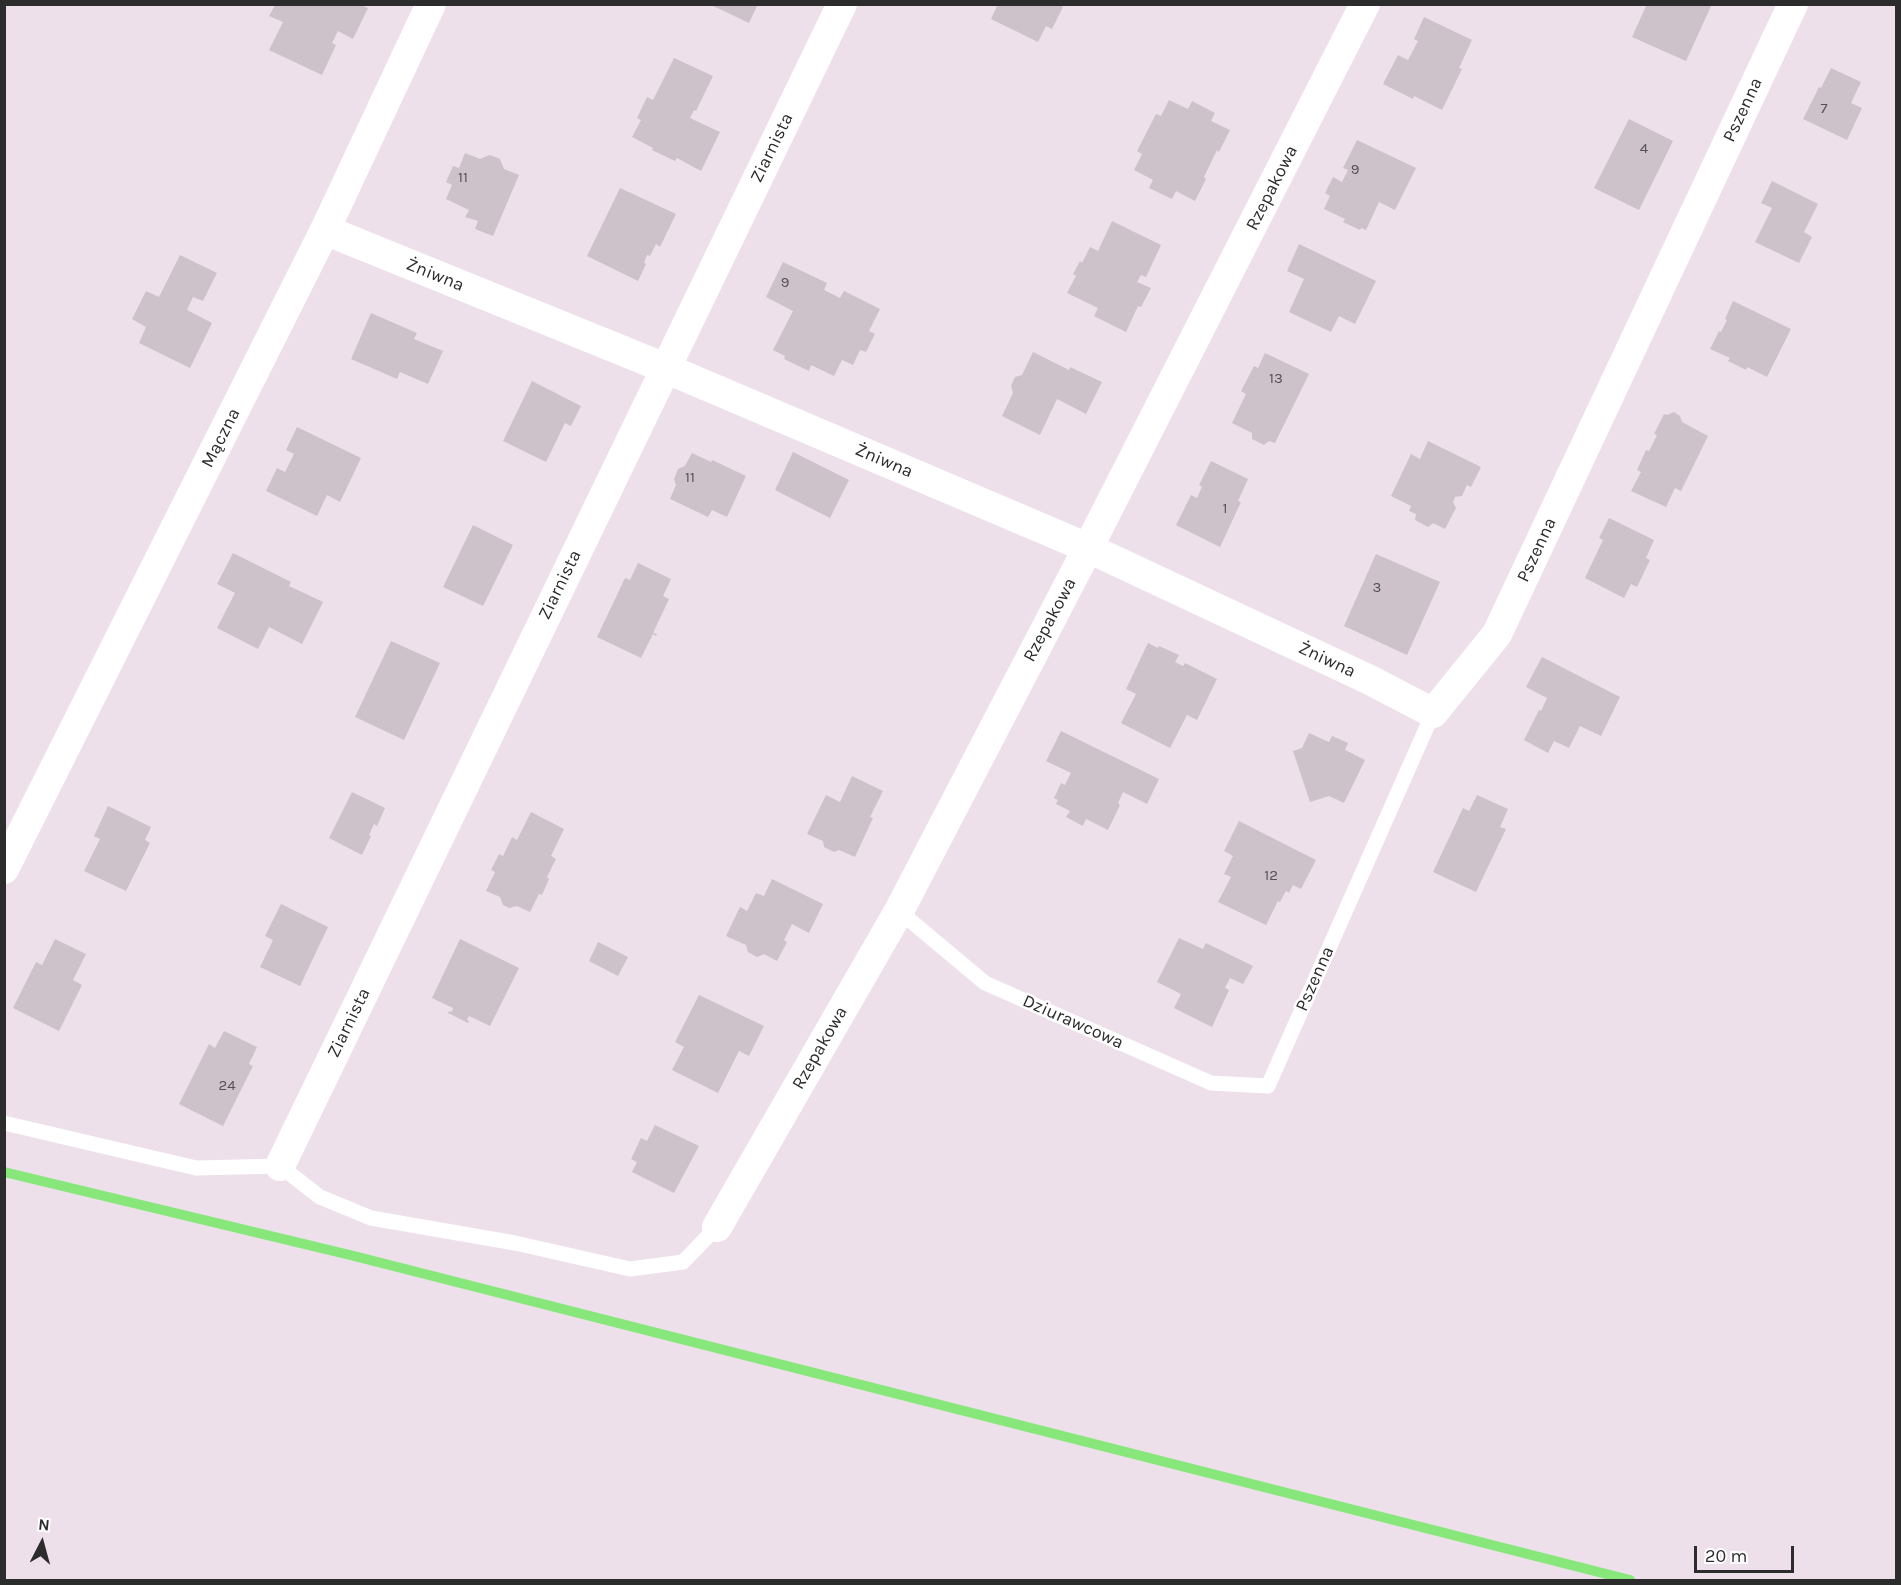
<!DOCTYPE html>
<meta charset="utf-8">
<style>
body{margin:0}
#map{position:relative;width:1901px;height:1585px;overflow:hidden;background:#ede0ea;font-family:Karla,sans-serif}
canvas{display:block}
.frame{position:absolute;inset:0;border:6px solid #2c2c2c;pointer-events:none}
.north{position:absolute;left:12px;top:1513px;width:60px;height:60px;-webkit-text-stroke:4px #fff;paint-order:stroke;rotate:6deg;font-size:16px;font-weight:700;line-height:24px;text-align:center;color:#2c2c2c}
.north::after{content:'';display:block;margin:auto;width:21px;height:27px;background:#2c2c2c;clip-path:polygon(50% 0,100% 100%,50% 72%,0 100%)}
.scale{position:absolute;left:1694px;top:1546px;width:100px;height:27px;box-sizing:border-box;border:3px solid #2c2c2c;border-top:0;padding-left:8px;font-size:18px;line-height:21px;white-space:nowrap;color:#2c2c2c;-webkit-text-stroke:4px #fff;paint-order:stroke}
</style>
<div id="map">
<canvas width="1901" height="1585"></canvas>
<div class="frame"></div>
<div class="north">N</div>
<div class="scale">20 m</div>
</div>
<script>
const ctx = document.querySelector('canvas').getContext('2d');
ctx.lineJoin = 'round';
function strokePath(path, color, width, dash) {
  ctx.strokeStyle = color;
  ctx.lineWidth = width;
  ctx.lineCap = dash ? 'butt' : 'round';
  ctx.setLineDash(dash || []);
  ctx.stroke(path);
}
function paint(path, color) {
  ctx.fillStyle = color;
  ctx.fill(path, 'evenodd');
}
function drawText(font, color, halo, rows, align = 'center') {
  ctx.font = font + ' Karla,sans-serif';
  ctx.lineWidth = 5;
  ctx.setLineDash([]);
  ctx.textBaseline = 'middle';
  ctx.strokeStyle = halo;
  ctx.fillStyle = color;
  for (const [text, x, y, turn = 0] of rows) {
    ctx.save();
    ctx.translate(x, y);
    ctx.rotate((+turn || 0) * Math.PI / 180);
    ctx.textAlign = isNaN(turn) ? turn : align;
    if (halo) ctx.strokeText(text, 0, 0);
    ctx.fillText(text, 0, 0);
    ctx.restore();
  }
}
const stream = new Path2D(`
 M4 1172 350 1255 1630 1580`);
const building = new Path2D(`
 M709 4H758L749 23Z
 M998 4H1057L1063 7 1052 29 1046 26 1038 42 991 19Z
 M1647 4H1712L1686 61 1632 37Z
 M275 5H361L368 8 353 39 338 31 332 43 336 45 322 75 269 50 283 22 269 16Z
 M1424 17 1472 40 1459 68 1462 69 1442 110 1414 96 1413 99 1383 84 1398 55 1408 60 1418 41 1414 39Z
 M674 58 713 76 696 111 694 110 690 118 720 132 701 171 677 158 675 161 652 150 653 148 632 137 641 120 637 118 647 97 653 100Z
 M1831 68 1861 82 1851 103 1862 108 1847 140 1803 119 1819 87 1821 88Z
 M1169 100 1188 109 1192 101 1215 113 1211 121 1230 130 1219 152 1217 150 1204 177 1206 179 1195 201 1176 191 1172 199 1149 188 1153 180 1134 170 1142 154 1137 151 1156 114 1161 116Z
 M1629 119 1673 141 1639 210 1594 188Z
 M1357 140 1416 168 1395 210 1379 202 1366 230 1361 228 1360 230 1343 222 1345 219 1324 209 1330 196 1325 193 1333 177 1342 182 1348 170 1343 168Z
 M465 153 480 159 490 155 500 159 504 169 519 175 493 236 475 229 478 221 465 217 469 210 446 199 452 185 446 182 453 166 459 168Z
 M1772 181 1818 204 1804 232 1812 237 1799 263 1755 242 1772 208 1761 203Z
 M620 188 676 214 660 247 656 244 650 256 647 255 644 263 646 264 638 281 587 256Z
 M1112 221 1161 245 1146 277 1141 275 1137 282 1151 288 1141 307 1138 306 1126 332 1094 316 1098 308 1067 293 1076 276 1073 274 1080 261 1082 263 1090 247 1098 251Z
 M1299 244 1376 281 1355 324 1339 316 1331 332 1289 312 1304 279 1287 271Z
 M180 255 217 273 203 301 193 297 187 310 212 323 190 368 139 343 146 327 132 319 146 291 159 297Z
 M783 262 827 283 824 290 840 298 844 291 880 309 869 331 875 334 866 352 860 350 853 365 842 360 834 376 811 365 809 371 784 359 785 356 773 350 793 311 766 297Z
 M1733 301 1791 329 1767 377 1747 367 1746 370 1728 361 1730 358 1710 349 1719 331 1721 332 1727 320 1725 319Z
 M371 313 417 333 414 339 443 351 428 384 400 372 397 379 351 359Z
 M1033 352 1069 370 1070 367 1102 382 1086 414 1057 399 1040 435 1002 416 1013 393 1011 386 1015 377 1022 375Z
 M1265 353 1309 374 1275 443 1269 441 1264 445 1252 439V433L1232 423 1246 394 1241 391 1254 366 1258 368Z
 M532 381 581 406 571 426 565 423 546 462 503 441Z
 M1674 412 1680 416 1682 422 1708 436 1681 491 1675 488 1666 507 1631 491 1641 472 1637 470 1646 450 1649 451 1657 435 1654 434 1664 414 1667 415Z
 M297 427 361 458 340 502 327 495 317 516 266 491 277 468 285 472 294 454 286 450Z
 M1428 441 1481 467 1471 487 1467 485 1462 496 1455 497 1453 502 1456 508 1445 529 1433 523 1428 527 1415 520 1416 514 1409 511 1411 506 1391 496 1411 454 1420 459Z
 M793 452 849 480 830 518 775 490Z
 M692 453 711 462 712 460 746 476 727 517 712 510 708 517 670 499 676 485 674 479 678 469 685 466Z
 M1211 461 1248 479 1238 501 1241 502 1220 547 1176 525 1191 495 1197 498 1202 487 1199 485Z
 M1609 518 1654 540 1646 558 1650 560 1637 587 1631 584 1624 598 1585 578 1603 540 1599 538Z
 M473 525 513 545 483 606 443 587Z
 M233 553 291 582 289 586 323 602 302 644 269 627 258 649 217 628 235 593 217 584Z
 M1376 554 1440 582 1407 655 1344 626Z
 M638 563 671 579 663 596 669 599 653 633 657 634 656 636 653 634 641 658 597 637 625 578 630 580Z
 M391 641 440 663 404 740 355 717Z
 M1148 643 1158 648 1159 646 1179 655 1175 662 1183 666 1185 663 1217 679 1197 720 1187 715 1170 748 1121 723 1136 694 1126 689Z
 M1542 657 1620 697 1601 736 1580 726 1569 748 1554 741 1548 753 1524 740 1539 710 1541 711 1547 698 1526 687Z
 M1061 731 1159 779 1147 804 1123 792 1118 803 1120 805 1108 830 1086 819 1083 826 1066 817 1070 811 1056 804 1058 800 1054 798 1061 783 1065 785 1071 773 1046 761Z
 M1309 733 1329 742 1332 736 1348 743 1345 750 1365 760 1344 803 1329 796 1310 802 1293 751 1302 748Z
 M852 776 883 791 870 817 873 818 855 857 839 850 834 852 824 847 823 841 807 834 826 795 840 802Z
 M352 792 385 808 377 826 374 824 369 835 371 836 362 855 329 838Z
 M1477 795 1508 809 1500 827 1506 829 1476 892 1433 872 1463 808 1469 811Z
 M108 806 151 827 145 840 150 843 126 891 84 871 100 839 94 836Z
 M531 812 564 829 551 856 556 859 547 877 549 879 542 895 539 894 530 912 517 906 509 908 503 905 500 897 486 891 495 872 491 870 499 854 503 856 512 837 517 840Z
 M1239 821 1316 860 1301 889 1293 885 1289 893 1286 891 1280 902 1278 901 1266 925 1218 902 1231 877 1224 874 1233 856 1224 851Z
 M772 879 823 904 809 933 792 924 784 940 787 942 777 961 764 954 757 957 748 952 746 945 726 936 740 907 747 911 756 893 764 896Z
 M281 904 328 927 300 986 260 967 273 940 265 936Z
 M1179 938 1203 949 1206 943 1253 966 1243 984 1230 978 1225 988 1229 990 1212 1027 1174 1008 1181 994 1157 982Z
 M55 939 86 954 73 980 82 985 59 1031 13 1008 36 962 42 965Z
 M460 939 519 968 490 1026 469 1016 467 1020 469 1021 468 1023 448 1013 449 1011 452 1012 453 1008 432 998Z
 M598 942 628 957 618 976 589 961Z
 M699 995 764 1026 749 1056 739 1051 718 1093 672 1070 684 1047 675 1042Z
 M224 1031 257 1047 249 1064 253 1066 223 1126 179 1104 209 1044 215 1048Z
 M655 1125 699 1146 674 1193 632 1172 637 1162 631 1159 641 1138 647 1141Z`);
const service = new Path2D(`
 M899 911 985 983 1211 1083 1268 1086 1433 713
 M4 1123 196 1168 280 1166 320 1197 371 1218 515 1243 630 1269 683 1262 717 1227`);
const minor = new Path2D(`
 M325 230 665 368 1088 548 1370 680 1433 713 1497 634 1793 4
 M4 869 325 230 431 4
 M280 1166 842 4
 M717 1227 899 911 1088 548 1365 4`);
const numberNames = [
 ["7",1824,109],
 ["4",1644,149],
 ["9",1355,170],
 ["11",463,178],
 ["9",785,283],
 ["13",1276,379],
 ["11",690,478],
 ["1",1225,509],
 ["3",1377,588],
 ["12",1271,876],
 ["24",227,1086]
];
const streetNames = [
 ["Pszenna",1743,110,-65],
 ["Ziarnista",772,148,-64],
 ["Rzepakowa",1272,188,-63],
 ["Żniwna",435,275,22],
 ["Mączna",221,438,-63],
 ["Żniwna",884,461,23],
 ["Pszenna",1537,550,-65],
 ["Ziarnista",560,585,-64],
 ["Rzepakowa",1050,620,-62],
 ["Żniwna",1327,660,25],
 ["Pszenna",1315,979,-66],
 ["Dziurawcowa",1073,1022,24],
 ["Ziarnista",349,1023,-64],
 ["Rzepakowa",820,1048,-60]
];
strokePath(stream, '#87e77b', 10);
paint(building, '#cdc1ca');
strokePath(service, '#fff', 15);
strokePath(minor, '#fff', 30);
drawText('15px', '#545154', null, numberNames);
drawText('18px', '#2c2c2c', '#fff', streetNames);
</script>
